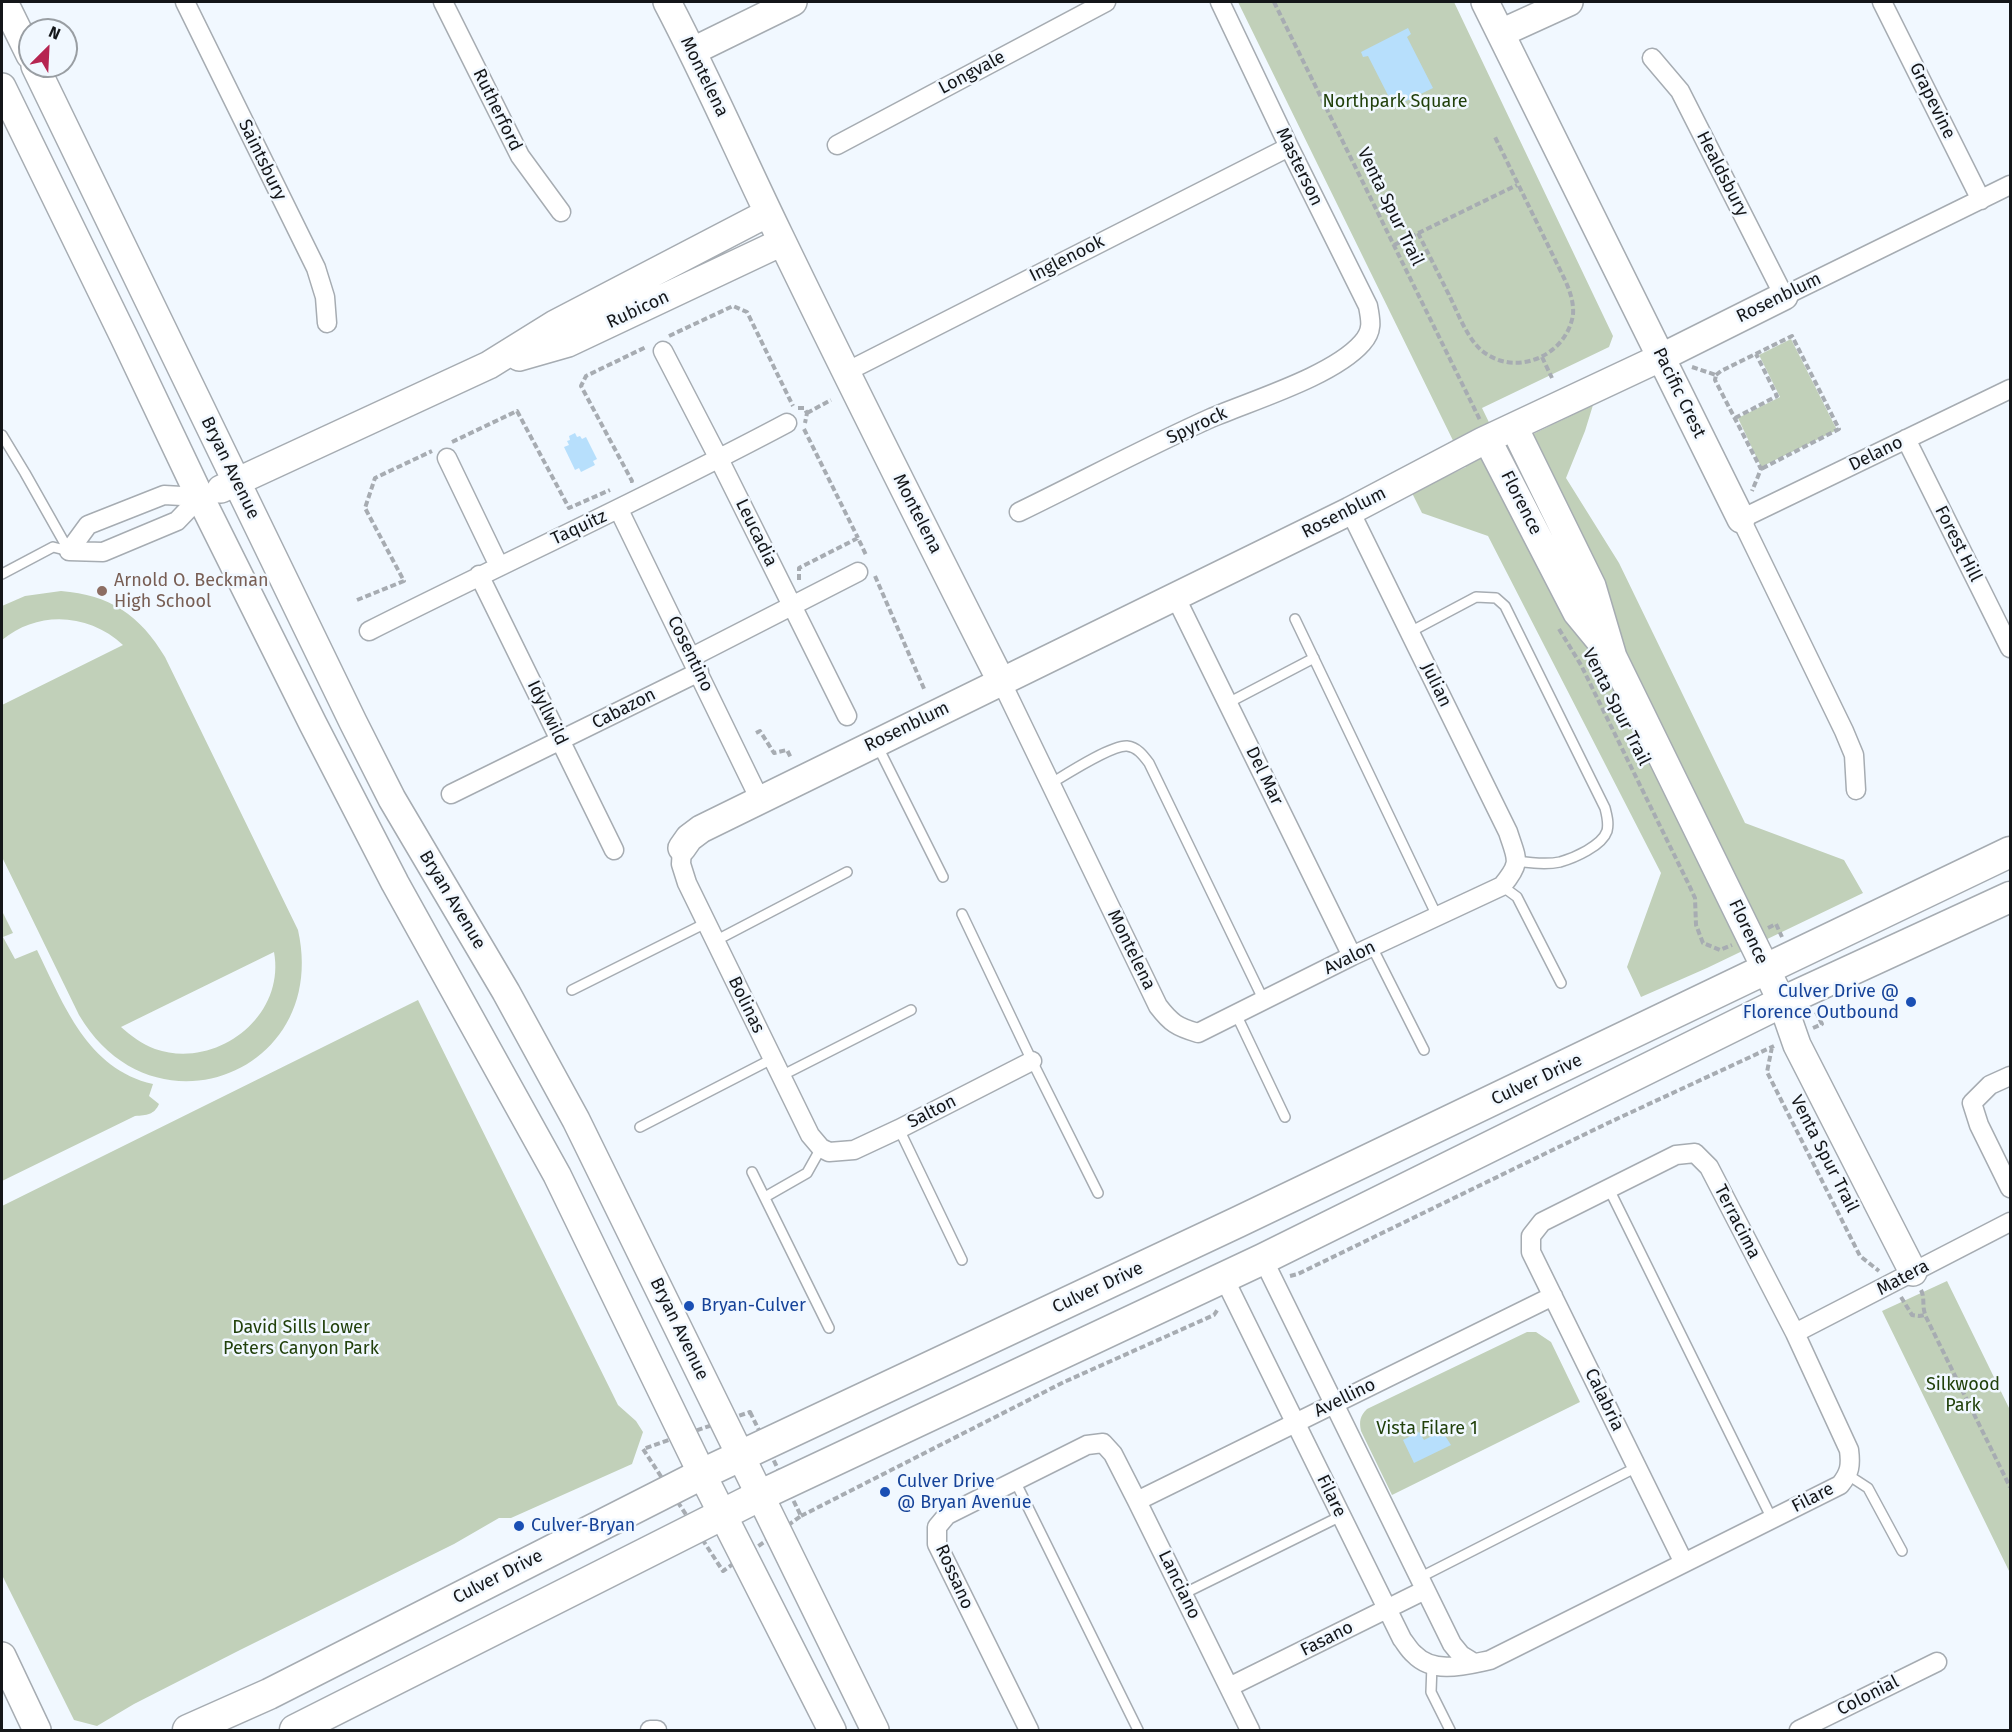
<!DOCTYPE html>
<style>
body{margin:0}
#map{position:relative;width:2012px;height:1732px;overflow:hidden;background:#f1f8ff;font-family:"Fira Sans",sans-serif}
canvas{display:block}
.frame{position:absolute;inset:0;border:3px solid #141619;pointer-events:none}
.north{position:absolute;left:18px;top:18px;width:60px;height:60px;box-sizing:border-box;background:#f1f8ff;border:2px solid #999ea3;border-radius:50%;rotate:24deg;font-size:16px;font-weight:700;line-height:24px;text-align:center;color:#141619}
.north::after{content:'';display:block;margin:auto;width:21px;height:27px;background:#b62551;clip-path:polygon(50% 0,100% 100%,50% 72%,0 100%)}
</style>
<div id="map">
<canvas width="2012" height="1732"></canvas>
<div class="frame"></div>
<div class="north">N</div>
</div>
<script>
const ctx = document.querySelector('canvas').getContext('2d');
ctx.lineJoin = 'round';
function paint(path, color) {
  ctx.fillStyle = color;
  ctx.fill(path, 'evenodd');
}
function strokePath(path, color, width, dash) {
  ctx.strokeStyle = color;
  ctx.lineWidth = width;
  ctx.lineCap = dash ? 'butt' : 'round';
  ctx.setLineDash(dash || []);
  ctx.stroke(path);
}
function drawText(font, color, halo, rows, align = 'center') {
  ctx.font = font + ' "Fira Sans",sans-serif';
  ctx.lineWidth = 5;
  ctx.setLineDash([]);
  ctx.textBaseline = 'middle';
  ctx.strokeStyle = halo;
  ctx.fillStyle = color;
  for (const [text, x, y, turn = 0] of rows) {
    ctx.save();
    ctx.translate(x, y);
    ctx.rotate((+turn || 0) * Math.PI / 180);
    ctx.textAlign = isNaN(turn) ? turn : align;
    if (halo) ctx.strokeText(text, 0, 0);
    ctx.fillText(text, 0, 0);
    ctx.restore();
  }
}
const green = new Path2D(`
 M1238 2H1454L1613 336 1609 347 1482 408 1502 449 1593 405 1585 431 1566 478 1619 563 1745 823 1844 860 1863 893 1707 968 1641 997 1627 967 1661 873 1488 536 1422 513 1412 493 1466 467Z
 M1791 339 1837 430 1761 467 1738 418 1780 397 1759 355Z
 M61 591C110 595 140 615 165 657L298 930C330 1073 153 1141 79 1015L2 857V705L123 645C89 613 38 610 2 640V606L25 596ZM274 952C286 1017 216 1070 155 1049 142 1044 131 1036 121 1027Z
 M2 911 13 933 3 937 15 959 37 950C64 1005 87 1069 153 1084L149 1096 159 1104C154 1115 147 1115 135 1116L2 1181Z
 M418 1000 618 1405 636 1421 643 1432 632 1464 511 1518H499L454 1544 240 1650 134 1704 97 1726 74 1720 2 1575V1206Z
 M1947 1281 2010 1410V1573L1882 1311Z
 M1527 1332H1536L1551 1342 1580 1402 1392 1495 1361 1431C1359 1421 1360 1416 1367 1409Z`);
const water = new Path2D(`
 M1408 28 1411 34 1407 37 1433 88 1394 107 1368 56 1363 57 1361 52Z
 M575 433 577 437 580 436 582 439 586 437 597 459 593 461 595 465 581 472 579 468 575 470 564 447 569 445 567 441 570 440 569 436Z
 M1442 1431 1451 1445 1414 1463 1403 1440 1419 1432 1424 1440Z`);
const path = new Path2D(`
 M1274 2 1480 420
 M1418 233C1429 255 1440 277 1451 299 1459 316 1467 337 1481 350 1514 378 1566 357 1573 315 1574 303 1570 291 1565 280L1495 137
 M1394 245 1517 185
 M669 336 733 306 747 312 793 406
 M1542 357 1552 378
 M1692 367 1716 375 1715 380 1761 469 1752 491
 M1716 375 1721 371 1792 336 1839 429 1761 469
 M798 408H804L807 413 805 423
 M807 413 831 400
 M1735 418 1777 396 1756 354
 M804 429 858 538
 M452 442 517 411 569 508 610 490
 M630 481H632L581 386 586 376 646 347
 M875 576 925 691
 M799 580V568L858 538 866 555
 M357 600 404 581 365 508 375 478 432 451
 M1559 629 1581 665 1689 885 1695 898 1696 925 1703 943 1720 950 1732 945
 M756 733 760 731 774 753 787 750 791 758
 M1768 928 1776 924 1782 937
 M1813 1028 1822 1024 1816 1012
 M1772 1047 1767 1072 1860 1256 1879 1271
 M1290 1276 1298 1274 1608 1123 1774 1046
 M1921 1290C1925 1298 1922 1306 1925 1314
 M1901 1297 1912 1315 1919 1316 1925 1315 2010 1487
 M750 1412 801 1516 723 1571 643 1449Z
 M801 1516 1064 1382 1214 1315 1218 1309`);
const lane = new Path2D(`
 M2 435 25 473 69 551
 M2 574 53 547 69 551
 M1295 619 1437 916
 M1410 632 1476 597 1496 598 1505 606 1605 808C1607 816 1609 823 1607 831 1602 846 1574 858 1560 862 1546 865 1531 863 1517 861
 M1228 703 1314 658
 M877 745 943 877
 M1050 784C1065 775 1111 745 1127 746 1137 747 1143 755 1149 763L1264 1001
 M1502 886 1517 897 1561 983
 M962 914 1032 1061 1098 1193
 M715 941 847 872
 M1372 947 1424 1050
 M572 990 706 923
 M1236 1014 1285 1117
 M781 1076 911 1010
 M640 1127 772 1059
 M899 1129 962 1260
 M752 1172 829 1328
 M1609 1189 1772 1519
 M765 1197 807 1173 821 1148
 M1848 1475 1868 1488 1902 1551
 M1015 1481 1138 1730
 M1419 1578 1637 1467
 M1183 1594 1341 1516
 M1432 1665 1431 1692 1450 1730`);
const street = new Path2D(`
 M185 2 316 268 325 297 327 323
 M443 2 520 156 561 212
 M1882 2 1981 200
 M1652 58 1680 91 1784 296 2010 185
 M837 145 1106 2
 M663 351 719 459 847 716
 M846 372 1289 147
 M1906 439 2010 648
 M447 458 499 566
 M619 510 760 800
 M1019 512C1083 481 1146 447 1211 418 1253 400 1333 376 1362 343 1373 331 1371 321 1368 306L1289 147 1220 2
 M69 551 88 525 164 495 200 497
 M69 551 103 552 177 521 200 497
 M479 575 614 850
 M1175 596 1352 956
 M369 631C508 561 650 496 787 423
 M692 657 858 572
 M1001 681 1158 1006C1171 1023 1177 1027 1198 1033L1352 956 1502 886C1522 862 1517 860 1508 832L1350 511
 M1856 790 1854 755 1844 731 1741 519 2010 389
 M451 794 699 672
 M682 848 681 864 687 883 810 1135 821 1148 829 1152 854 1150 899 1129 1032 1061
 M2010 1076 1990 1085 1972 1103 1979 1125 2010 1188
 M1263 1259 1452 1644 1461 1655 1474 1663
 M1224 1278 1402 1639C1406 1644 1409 1650 1414 1654 1434 1675 1466 1665 1490 1660L1840 1485C1850 1473 1851 1465 1849 1450L1795 1333 1709 1167 1695 1153 1676 1155 1542 1222 1531 1236V1252L1684 1563
 M1795 1333 2010 1222
 M1137 1501 1553 1296
 M1229 1687 1425 1590
 M650 1730H657
 M1029 1730 937 1544V1527L947 1515 1087 1445 1103 1443 1113 1454 1137 1501 1250 1730
 M1799 1730 1937 1662`);
const secondary = new Path2D(`
 M4 2 30 55
 M667 2C707 78 741 157 779 235 851 384 926 533 1001 681
 M1485 2 1741 519
 M1501 33 1569 2
 M693 51 793 2
 M35 66 353 722 392 799 506 992 576 1120 875 1730
 M2 87 124 337 200 497 313 724 395 883 557 1175 702 1474 832 1730
 M519 357 568 343 782 242
 M1514 427 1592 586 1613 657 1782 1002 1797 1045 1913 1272
 M1487 439 1577 613 1605 647
 M221 489 489 365 555 324 768 213
 M682 848 689 838 701 829 1350 511 1483 441 1662 357 1784 296
 M2 1656 37 1730`);
const primary = new Path2D(`
 M188 1730 269 1694 702 1474 1238 1222 2010 852
 M295 1730 761 1495 1263 1259 1782 1002 2010 897`);
const markers = [
 [102,591,6,"#8d6e63"],
 [1911,1002,6,"#1a4fb4"],
 [689,1306,6,"#1a4fb4"],
 [885,1492,6,"#1a4fb4"],
 [519,1526,6,"#1a4fb4"]
];
const streetNames = [
 ["Longvale",972,73,-28],
 ["Montelena",704,77,64],
 ["Grapevine",1932,101,64],
 ["Rutherford",497,110,64],
 ["Saintsbury",262,160,64],
 ["Masterson",1299,167,64],
 ["Healdsbury",1722,174,63],
 ["Venta Spur Trail",1390,207,64],
 ["Inglenook",1067,259,-27],
 ["Rosenblum",1779,298,-26],
 ["Rubicon",638,310,-25],
 ["Pacific Crest",1679,393,64],
 ["Spyrock",1197,426,-25],
 ["Delano",1876,454,-26],
 ["Bryan Avenue",230,468,64],
 ["Florence",1521,503,63],
 ["Rosenblum",1344,513,-27],
 ["Montelena",917,514,63],
 ["Taquitz",579,528,-25],
 ["Leucadia",756,533,64],
 ["Forest Hill",1958,544,63],
 ["Cosentino",690,654,64],
 ["Julian",1436,685,64],
 ["Venta Spur Trail",1616,707,63],
 ["Cabazon",624,709,-27],
 ["Idyllwild",547,713,64],
 ["Rosenblum",907,727,-26],
 ["Del Mar",1264,776,64],
 ["Bryan Avenue",452,900,59],
 ["Florence",1748,932,65],
 ["Montelena",1131,950,64],
 ["Avalon",1350,958,-26],
 ["Bolinas",746,1005,64],
 ["Culver Drive",1537,1080,-25],
 ["Salton",932,1112,-27],
 ["Venta Spur Trail",1824,1154,63],
 ["Terracima",1737,1222,63],
 ["Matera",1903,1278,-28],
 ["Culver Drive",1098,1288,-25],
 ["Bryan Avenue",679,1329,64],
 ["Avellino",1345,1398,-26],
 ["Calabria",1604,1400,64],
 ["Filare",1331,1496,64],
 ["Filare",1813,1498,-27],
 ["Culver Drive",498,1577,-27],
 ["Rossano",954,1577,66],
 ["Lanciano",1179,1585,64],
 ["Fasano",1327,1639,-27],
 ["Colonial",1868,1696,-27]
];
const parkNames = [
 ["Northpark Square",1395,102],
 ["David Sills Lower",301,1328],
 ["Peters Canyon Park",301,1349],
 ["Silkwood",1963,1385],
 ["Park",1963,1406],
 ["Vista Filare 1",1427,1429]
];
const educationNames = [
 ["Arnold O. Beckman",114,581],
 ["High School",114,602]
];
const transitNames = [
 ["Culver Drive @",1899,992,"right"],
 ["Florence Outbound",1899,1013,"right"],
 ["Bryan-Culver",701,1306],
 ["Culver Drive",897,1482],
 ["@ Bryan Avenue",897,1503],
 ["Culver-Bryan",531,1526]
];
paint(green, '#c1d0b9');
paint(water, '#b7dffc');
strokePath(lane, '#a6acb2', 12);
strokePath(street, '#a6acb2', 21);
strokePath(secondary, '#a6acb2', 30);
strokePath(primary, '#a6acb2', 33);
strokePath(path, '#a7acb2', 4, [6, 3]);
strokePath(lane, '#fff', 9);
strokePath(street, '#fff', 18);
strokePath(secondary, '#fff', 27);
strokePath(primary, '#fff', 30);
for (const [x, y, r, color] of markers) {
  const dot = new Path2D();
  dot.arc(x, y, r, 0, 2 * Math.PI);
  ctx.fillStyle = color;
  ctx.fill(dot);
  strokePath(dot, '#f1f8ff', 2);
}
drawText('18px', '#141619', '#f1f8ff', streetNames);
drawText('18px', '#21400b', '#f1f8ff', parkNames);
drawText('18px', '#785e54', '#f1f8ff', educationNames, 'left');
drawText('18px', '#164399', '#f1f8ff', transitNames, 'left');
</script>
